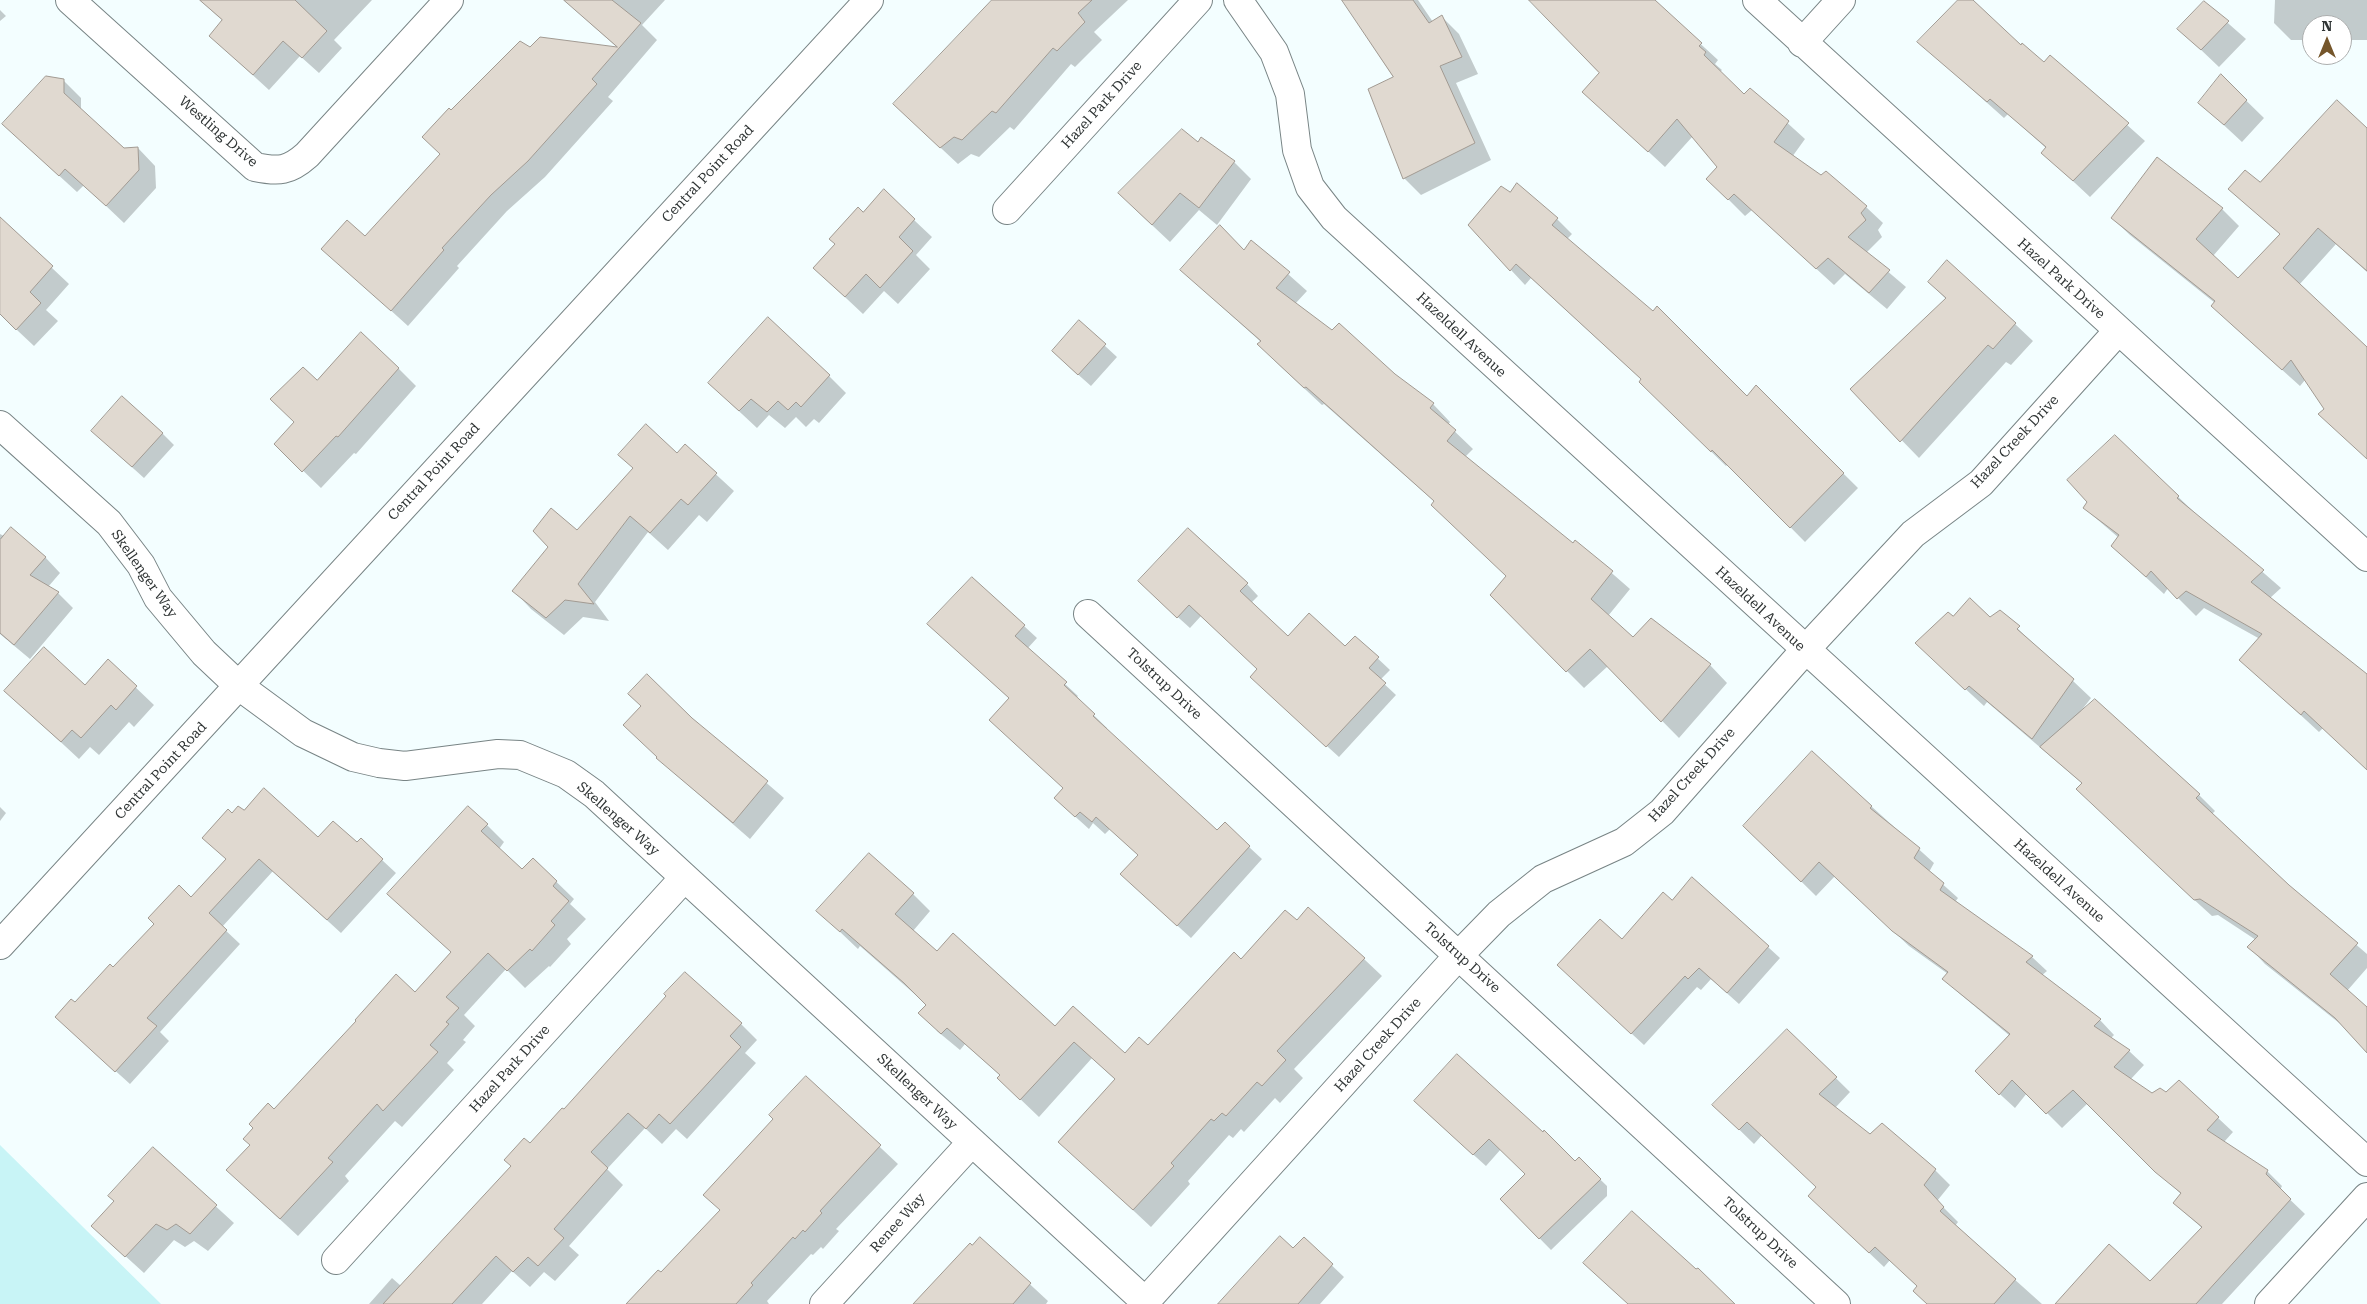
<!DOCTYPE html>
<style>
body{margin:0}
#map{position:relative;width:2367px;height:1304px;overflow:hidden;background:#f3feff;font-family:"Roboto Serif",serif}
canvas{display:block}
.north{position:absolute;left:2302px;top:15px;width:50px;height:50px;box-sizing:border-box;background:#fff;border:1px solid #acaeae;border-radius:50%;rotate:0deg;font-size:14px;font-weight:700;line-height:20px;text-align:center;color:#303535}
.north::after{content:'';display:block;margin:auto;width:18px;height:22px;background:#75562b;clip-path:polygon(50% 0,100% 100%,50% 72%,0 100%)}
</style>
<div id="map">
<canvas width="2367" height="1304"></canvas>
<div class="north">N</div>
</div>
<script>
const ctx = document.querySelector('canvas').getContext('2d');
ctx.lineJoin = 'round';
function paint(path, color) {
  ctx.fillStyle = color;
  ctx.fill(path, 'evenodd');
}
function strokePath(path, color, width, dash) {
  ctx.strokeStyle = color;
  ctx.lineWidth = width;
  ctx.lineCap = dash ? 'butt' : 'round';
  ctx.setLineDash(dash || []);
  ctx.stroke(path);
}
function drawText(font, color, halo, rows, align = 'center') {
  ctx.font = font + ' "Roboto Serif",serif';
  ctx.lineWidth = 4;
  ctx.setLineDash([]);
  ctx.textBaseline = 'middle';
  ctx.strokeStyle = halo;
  ctx.fillStyle = color;
  for (const [text, x, y, turn = 0] of rows) {
    ctx.save();
    ctx.translate(x, y);
    ctx.rotate((+turn || 0) * Math.PI / 180);
    ctx.textAlign = isNaN(turn) ? turn : align;
    if (halo) ctx.strokeText(text, 0, 0);
    ctx.fillText(text, 0, 0);
    ctx.restore();
  }
}
const green = new Path2D(`
 M0 1145 161 1304H0Z`);
const shadow = new Path2D(`
 M200 0H372L334 40 342 48 319 73 300 56 269 90 210 36 223 21Z
 M564 0H665L642 25 657 40 608 97 613 101 545 177 507 211 457 266 459 268 408 326 323 249 365 238 441 154 451 112 531 49 618 48Z
 M995 0H1128L1094 32 1102 40 1075 67 1071 64 1014 130 1010 127 979 157 971 154 958 164 912 121Z
 M1344 0H1418L1433 22 1442 17 1459 34 1478 74 1456 83 1491 160 1421 195 1404 178 1395 78Z
 M1547 0H1653L1718 60 1715 64 1722 70 1720 72 1744 95 1750 89 1805 139 1792 157 1866 207 1883 223 1878 230 1882 237 1866 253 1906 287 1887 309 1845 274 1834 285 1752 210 1745 216 1708 179 1719 167 1693 136 1665 167 1584 92 1601 73Z
 M1960 0H1971L2021 47 2044 63 2050 56 2145 141 2090 197 2060 169 2046 148 2008 114 2004 118 1919 42Z
 M2275 0H2367V40H2342V25H2312V40H2291L2274 23Z
 M2205 3 2246 39 2219 67 2179 29Z
 M0 10 6 16 0 21Z
 M2221 76 2264 118 2242 142 2200 103Z
 M63 80 81 98V110L124 149 138 148 155 166 156 188 124 223 84 185 77 192 21 141Z
 M2367 130V272L2336 244 2299 285 2367 347V459L2325 409 2305 380 2300 386 2230 323 2215 303 2130 235 2112 218 2158 159 2222 209 2239 226 2213 256 2238 280 2281 235 2229 189 2260 184Z
 M1199 144 1234 162 1251 179 1217 225 1199 210 1170 242 1137 211Z
 M863 213 914 220 932 237 916 255 930 269 898 304 884 291 863 314 814 268Z
 M0 219 69 284 46 310 58 321 34 346 0 314Z
 M1557 219 1572 234 1567 239 1747 398 1756 387 1858 488 1805 542 1728 464 1726 466 1655 397 1642 380 1531 278 1525 285 1511 270Z
 M1252 242 1307 291 1295 304 1433 404 1450 422 1448 425 1473 449 1465 457 1573 544 1575 541 1630 589 1608 616 1633 639 1710 665 1727 683 1679 738 1608 666 1584 688 1491 595 1507 577 1435 502 1324 404 1322 405 1276 362 1261 342 1200 287 1244 251Z
 M1929 282 2015 324 2033 341 2011 365 2006 362 1919 458 1852 389 1946 299Z
 M1079 322 1117 357 1091 386 1065 363Z
 M398 368 416 386 356 454 354 453 321 488 293 461 296 422 317 382Z
 M829 376 846 393 819 423 814 419 806 427 796 417 785 428 769 415 757 428 727 400Z
 M162 433 174 445 144 478 104 442Z
 M2115 436 2196 514 2281 588 2270 598 2367 676V769L2323 728 2319 732 2241 660 2260 639 2204 608 2196 616 2168 588 2164 594 2112 546 2119 538 2084 508 2089 502Z
 M685 446 734 491 707 522 699 515 668 550 648 532 595 602 609 621 583 617 564 635 531 609 514 591 577 532 678 454Z
 M0 534 45 557 60 573 48 587 58 593 73 608 30 659 0 634Z
 M1247 584 1258 596 1251 603 1288 638 1345 648 1355 637 1390 670 1380 680 1396 695 1339 757 1263 688 1259 669 1201 616 1190 628 1151 593Z
 M2000 612 2091 698 2081 711 2199 795 2215 811 2212 814 2288 886 2367 954V968L2347 991 2367 1009V1051L2348 1030 2265 964 2249 947 2256 940 2218 915 2212 916 2179 886 2083 784 1987 702 1984 706 1934 660 1953 618H1990Z
 M1024 626 1037 638 1027 649 1078 696 1076 698 1107 728 1106 729 1217 832 1249 847 1262 859 1191 938 1135 887 1139 856 1110 829 1105 834 1093 823 1089 829 1069 811 1064 789 1010 699 942 636Z
 M108 661 154 705 134 727 129 722 99 755 90 747 79 759 24 708 85 686Z
 M692 719 784 798 750 839 657 758Z
 M1871 806 1934 863 1929 872 1958 898 1955 902 2032 957 2047 971 2041 976 2100 1020 2114 1035 2111 1038 2129 1051 2144 1065 2130 1080 2152 1094 2218 1118 2233 1132 2224 1142 2267 1171 2282 1186 2280 1190 2305 1214 2222 1304H2056L2150 1283 2202 1228 2174 1203 2182 1195 2088 1103 2062 1128 2027 1093 2015 1108 1991 1086 2010 1036 1959 993 1944 979 1948 974 1909 946 1835 876 1816 896 1745 826Z
 M0 807 6 813 0 821Z
 M244 812 318 839 357 844 382 860 396 873 341 933 273 871 222 927 240 944 160 1032 169 1041 130 1084 70 1030 75 1004 191 898 227 859 232 814Z
 M487 825 504 842 499 849 522 870 533 859 574 899 570 904 586 919 567 939 571 944 550 967 549 966 525 988 506 969 464 1015 475 1026 463 1040 466 1042 447 1063 454 1070 402 1127 395 1121 345 1176 349 1181 298 1236 245 1187 251 1145 274 1111 415 994 452 953 389 894Z
 M913 894 930 911 913 931 937 952 1055 1028 1125 1055 1148 1046 1241 961 1297 922 1364 959 1382 976 1294 1069 1303 1078 1280 1103 1275 1098 1244 1132 1241 1129 1233 1138 1229 1135 1188 1181 1190 1184 1151 1227 1060 1142 1116 1080 1092 1058 1039 1117 1017 1096 1001 1076 965 1044 960 1050 937 1031 927 1005 860 946 858 949 818 911Z
 M1672 902 1768 947 1780 958 1739 1004 1711 979 1701 990 1697 987 1644 1045 1570 977Z
 M741 1024 757 1040 745 1053 756 1063 687 1139 676 1129 662 1144 645 1128 607 1169 623 1185 569 1246 579 1255 555 1281 544 1272 530 1287 512 1271 482 1304H369L392 1278 401 1286 564 1111Z
 M1787 1030 1850 1092 1835 1108 1870 1135 1882 1125 1935 1170 1950 1185 1937 1201 1958 1222 1955 1226 2042 1304H1927L1918 1287 1890 1260 1884 1267 1809 1196 1817 1187 1762 1135 1754 1144 1714 1105Z
 M806 1078 898 1164 836 1229 839 1231 823 1249 821 1247 813 1255 811 1254 767 1301 769 1304H628L661 1274 721 1211 775 1119Z
 M1427 1113 1543 1133 1575 1163 1579 1159 1607 1186V1196L1551 1250 1501 1199 1526 1174 1501 1149 1486 1166Z
 M153 1149 234 1223 208 1251 194 1241 185 1247 174 1240 144 1273 111 1243 115 1201Z
 M980 1238 1048 1301 1046 1304H916Z
 M1304 1239 1344 1277 1320 1304H1245Z`);
const building = new Path2D(`
 M200 0H295L327 31 302 58 283 41 253 75 209 36 222 20Z
 M564 0H612L641 23 592 79 597 84 528 161 491 195 442 248 444 250 391 311 321 249 347 220 365 236 440 154 422 137 449 108 451 110 520 41 530 47 540 37 617 47Z
 M992 0H1092L1078 13 1085 22 1057 51 1053 48 996 113 992 111 962 140 954 137 940 148 893 104Z
 M1342 0H1413L1429 23 1442 15 1462 57 1440 66 1475 143 1403 179 1368 89 1393 77Z
 M1529 0H1655L1702 43 1699 46 1706 52 1704 55 1744 94 1750 88 1789 121 1774 142 1821 175 1826 171 1867 206 1861 213 1866 220 1848 237 1890 270 1869 293 1828 258 1816 269 1734 194 1728 200 1706 179 1717 167 1677 119 1648 152 1582 92 1599 73Z
 M1958 0H1973L2021 45 2022 43 2044 62 2050 55 2129 123 2073 181 2041 153 2046 147 1990 99 1987 102 1917 42Z
 M2204 1 2229 21 2201 50 2177 29Z
 M2221 74 2247 100 2224 125 2198 103Z
 M46 76 64 79V93L124 148 138 147 139 170 106 206 65 169 59 176 2 124Z
 M2337 100 2367 128V271L2318 228 2283 268 2367 347V459L2318 414 2324 409 2291 360 2282 370 2211 306 2215 301 2111 218 2157 157 2223 208 2196 239 2238 278 2280 234 2228 189 2245 170 2260 182Z
 M1182 129 1198 142 1201 137 1235 161 1199 208 1180 193 1152 225 1118 193Z
 M1517 183 1558 218 1552 225 1653 311 1657 306 1747 396 1756 385 1844 473 1790 528 1712 450 1711 452 1639 382 1641 379 1516 264 1510 271 1468 225 1501 186 1510 192Z
 M884 189 915 219 899 237 913 251 880 288 866 274 845 297 813 268 835 244 829 239 858 207 863 212Z
 M0 217 53 266 30 292 41 303 16 330 0 314Z
 M1220 225 1244 250 1251 240 1290 272 1276 288 1332 330 1339 323 1395 374 1434 403 1430 408 1456 430 1447 441 1573 543 1575 540 1613 571 1591 599 1633 637 1651 618 1711 664 1661 722 1590 649 1566 672 1490 595 1506 576 1431 505 1434 501 1331 409 1306 387 1304 388 1257 344 1261 341 1180 270Z
 M1947 260 2016 323 1993 349 1988 345 1900 442 1850 389 1946 298 1928 282Z
 M768 317 830 375 801 407 796 402 788 410 778 401 767 412 751 399 739 411 708 383Z
 M1079 320 1106 344 1078 375 1052 351Z
 M361 332 399 368 338 437 336 436 302 472 274 444 294 422 270 399 303 367 317 380Z
 M122 396 163 433 132 467 91 431Z
 M646 424 677 453 685 444 717 473 688 505 681 499 650 533 630 516 578 584 594 604 565 600 546 618 512 591 548 547 533 531 551 508 577 530 633 468 618 455Z
 M2115 435 2179 496 2177 498 2264 570 2251 582 2367 674V770L2304 711 2301 715 2239 660 2262 634 2186 591 2177 599 2151 571 2146 577 2111 546 2119 535 2083 508 2087 502 2067 480Z
 M11 527 46 557 30 575 59 592 14 645 0 633V540Z
 M1188 528 1248 583 1240 591 1288 636 1309 613 1345 646 1355 636 1379 657 1369 668 1386 683 1326 747 1250 677 1257 669 1189 605 1177 618 1138 581Z
 M972 577 1025 625 1015 636 1067 682 1064 685 1095 714 1093 716 1217 830 1225 822 1250 846 1177 926 1120 874 1138 855 1096 817 1092 822 1080 812 1075 817 1054 798 1063 788 989 720 1009 698 927 624Z
 M1970 598 1990 617 2000 610 2020 626 2017 629 2074 679 2032 739 1969 686 1965 690 1915 643 1948 612 1953 616Z
 M44 647 85 685 108 659 137 686 116 710 111 705 81 738 72 730 61 742 4 691Z
 M647 674 692 718 768 781 733 823 656 758 657 757 623 725 641 706 628 694Z
 M2095 699 2200 794 2196 798 2289 885 2358 943 2330 974 2367 1007V1053L2335 1018 2247 947 2258 936 2200 899 2194 900 2076 789 2082 783 2040 747Z
 M1812 751 1872 806 1870 808 1920 848 1914 858 1944 883 1940 890 2033 956 2026 962 2101 1019 2094 1026 2130 1050 2114 1067 2152 1093 2160 1088 2166 1092 2179 1080 2219 1117 2207 1130 2268 1170 2266 1174 2291 1199 2196 1304H2055L2109 1244 2150 1281 2202 1227 2173 1203 2181 1193 2155 1172 2073 1090 2046 1114 2012 1080 1999 1095 1975 1071 2010 1034 1942 979 1948 972 1892 931 1819 862 1801 882 1743 826Z
 M264 788 318 837 333 821 357 842 361 838 383 859 327 920 259 859 209 913 227 930 147 1018 157 1026 115 1072 55 1017 71 999 75 1002 110 964 113 967 154 924 148 918 179 885 191 897 226 859 202 838 228 809 232 813 238 806 244 810Z
 M468 806 488 824 481 831 522 869 533 858 557 881 553 886 569 901 551 921 555 925 532 951 530 949 507 971 488 953 446 997 459 1008 446 1022 449 1024 430 1045 438 1052 383 1111 377 1104 328 1158 333 1162 280 1219 226 1170 250 1145 243 1139 253 1128 249 1124 268 1103 274 1109 356 1021 355 1020 396 974 415 992 451 952 387 894Z
 M869 853 914 893 895 914 937 951 953 933 1055 1026 1073 1006 1125 1053 1139 1037 1148 1045 1234 952 1241 959 1285 910 1297 920 1308 907 1365 958 1277 1051 1286 1060 1262 1086 1257 1082 1226 1116 1222 1113 1214 1121 1211 1119 1171 1163 1174 1166 1133 1210 1058 1142 1115 1079 1074 1042 1020 1100 997 1078 1000 1075 947 1028 941 1034 918 1013 926 1005 904 983 842 929 840 932 816 911Z
 M1692 877 1769 946 1727 993 1699 968 1688 979 1685 976 1631 1034 1557 965 1600 919 1622 939 1663 892 1672 900Z
 M685 972 742 1023 730 1036 741 1047 698 1094 670 1124 659 1114 646 1129 628 1113 591 1152 608 1168 554 1229 564 1238 538 1266 528 1257 513 1272 496 1256 452 1304H383L511 1166 504 1160 524 1138 530 1143 562 1108 564 1109 666 996 664 994Z
 M1787 1029 1837 1077 1819 1094 1870 1134 1882 1123 1936 1169 1924 1185 1944 1207 1940 1211 2016 1279 1994 1304H1927L1913 1291 1917 1286 1875 1247 1869 1253 1808 1196 1816 1187 1747 1122 1739 1130 1712 1105Z
 M1457 1054 1543 1132 1544 1130 1575 1161 1579 1157 1601 1179 1539 1239 1500 1199 1525 1174 1489 1139 1473 1155 1414 1101Z
 M806 1076 881 1145 820 1211 822 1213 805 1232 803 1230 795 1239 793 1237 751 1283 753 1285 736 1304H626L658 1270 661 1272 720 1210 703 1195 773 1119 769 1115Z
 M153 1147 217 1205 190 1234 176 1224 167 1230 156 1224 125 1257 91 1226 114 1201 108 1196Z
 M1632 1211 1696 1269 1698 1268 1735 1304H1628L1583 1263Z
 M1280 1236 1293 1248 1304 1237 1333 1264 1298 1304H1218Z
 M980 1237 1031 1283 1013 1304H913L970 1243 972 1245Z`);
const minor = new Path2D(`
 M70 0 255 167C279 172 289 171 307 155L449 0
 M1238 0 1274 52 1290 94 1297 150 1310 187 1334 218 2367 1162
 M1757 0 2367 557
 M1802 43 1841 0
 M1007 210 1198 0
 M0 425 109 523 141 565 158 598 204 653 239 686 303 733 353 757 379 763 405 766 498 754 520 755 566 774 594 794 1148 1304
 M1088 614 1836 1304
 M336 1260 684 878
 M1145 1302 1459 955 1499 914 1543 879 1624 842 1662 812 1805 650 1913 534 1981 483 2118 331
 M824 1304 972 1142
 M2269 1304 2367 1197`);
const tertiary = new Path2D(`
 M0 945 869 0`);
const streetNames = [
 ["Hazel Park Drive",1102,105,-48],
 ["Westling Drive",218,132,41],
 ["Central Point Road",708,174,-47],
 ["Hazel Park Drive",2061,279,42],
 ["Hazeldell Avenue",1461,335,43],
 ["Hazel Creek Drive",2015,442,-47],
 ["Central Point Road",434,472,-47],
 ["Skellenger Way",144,574,55],
 ["Hazeldell Avenue",1760,609,43],
 ["Tolstrup Drive",1164,684,43],
 ["Central Point Road",161,771,-47],
 ["Hazel Creek Drive",1692,775,-48],
 ["Skellenger Way",618,819,41],
 ["Hazeldell Avenue",2059,881,42],
 ["Tolstrup Drive",1462,958,42],
 ["Hazel Creek Drive",1378,1045,-48],
 ["Hazel Park Drive",510,1069,-48],
 ["Skellenger Way",917,1092,43],
 ["Renee Way",898,1223,-48],
 ["Tolstrup Drive",1760,1233,43]
];
paint(green, '#c8f4f6');
paint(shadow, '#0003');
paint(building, '#e0d9d0');
strokePath(building, '#a19a92', 1);
strokePath(minor, '#788485', 30);
strokePath(tertiary, '#788485', 30);
strokePath(minor, '#fff', 28);
strokePath(tertiary, '#fff', 28);
drawText('14px', '#303535', '#fff', streetNames);
</script>
